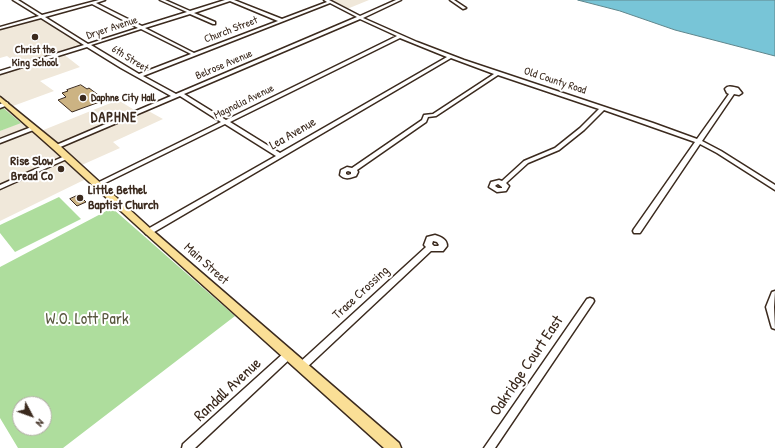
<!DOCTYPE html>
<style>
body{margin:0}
#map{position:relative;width:775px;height:448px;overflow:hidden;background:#fff;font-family:"Patrick Hand",sans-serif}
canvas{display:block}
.north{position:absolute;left:12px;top:396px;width:40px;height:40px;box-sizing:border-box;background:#fff;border:1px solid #b1aaa5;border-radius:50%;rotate:131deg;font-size:11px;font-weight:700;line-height:16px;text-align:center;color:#3b2a1e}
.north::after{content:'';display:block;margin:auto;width:14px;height:18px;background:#3b2a1e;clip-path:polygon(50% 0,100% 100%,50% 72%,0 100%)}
</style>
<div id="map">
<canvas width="775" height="448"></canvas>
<div class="north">N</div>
</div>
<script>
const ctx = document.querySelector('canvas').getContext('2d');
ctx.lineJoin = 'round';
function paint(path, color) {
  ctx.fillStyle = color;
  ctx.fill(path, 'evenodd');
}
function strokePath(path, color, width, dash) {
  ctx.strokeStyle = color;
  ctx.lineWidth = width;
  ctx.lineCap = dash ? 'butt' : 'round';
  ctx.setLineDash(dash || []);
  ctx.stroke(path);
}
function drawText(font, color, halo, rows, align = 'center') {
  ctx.font = font + ' "Patrick Hand",sans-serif';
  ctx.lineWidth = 4;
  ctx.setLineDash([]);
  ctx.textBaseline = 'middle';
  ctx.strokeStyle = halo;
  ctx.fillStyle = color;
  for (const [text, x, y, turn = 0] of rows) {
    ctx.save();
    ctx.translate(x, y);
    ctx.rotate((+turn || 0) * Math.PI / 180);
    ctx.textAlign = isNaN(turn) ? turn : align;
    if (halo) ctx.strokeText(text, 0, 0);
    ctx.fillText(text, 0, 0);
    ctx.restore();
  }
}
const built = new Path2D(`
 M330 0H369L347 9Z
 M40 18 84 46 62 53 80 67 40 81 54 91 13 106 41 131 118 100 136 111 143 108 163 119 113 142 120 148 75 168 86 179 0 221V131L21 122 0 108V72L20 66 7 56 0 58V29Z`);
const green = new Path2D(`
 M2 107 21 123 0 131V108Z
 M59 197 81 219 15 252 0 233V225Z
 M112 208 235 316 63 448H18L0 418V267ZM20 404H44V428H20Z`);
const water = new Path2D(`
 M578 0H775V56L675 30 620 11Z`);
const building = new Path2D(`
 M81 85 87 89 89 88 105 100 72 112 58 100 66 97 62 93 68 91 67 90Z
 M79 195 86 202 77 206 70 199Z`);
const minor = new Path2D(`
 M13 0H18L42 15 99 0H105L96 3 142 26 187 12 160 0H165L190 11 225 0H234L282 19 327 2 324 0H329L360 16 396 0H401L363 18 417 42 464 60 653 123 697 139 729 94 727 93 725 89C728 85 733 87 738 88L742 93 739 95 734 94 702 141 721 151 775 185V190L717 153 700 144 640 233H634L633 231 634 229 695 142 604 110 584 130 559 150 528 163 506 183 509 186 506 191 497 192 489 187 491 182 499 180 502 181 524 161 555 148 580 128 599 109 498 75 436 116 428 117 426 122 357 170 358 172 356 176C350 178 345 180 340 175L341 170 347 167 352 168 422 120 424 115 433 114 494 74 451 58 149 235 146 234 145 232 146 230 276 156 225 124 99 186H95L94 185 95 184 221 122 180 96 58 148H54V146L171 96 121 68 87 47 0 74V71L84 45 41 18 0 29V27L39 16ZM230 1 278 21 194 53 145 28 190 14 213 24H215V22L194 13ZM330 3 357 17 176 94 143 76ZM92 4 138 28 88 44 45 17ZM360 19 397 36 226 120 184 94ZM141 29 191 54 139 74 91 45ZM400 38 447 57 280 153 230 122ZM348 171 351 172V174L348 175 346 174V172ZM498 184 502 187V188H498L495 186 496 185Z
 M450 0H454L466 8 463 9Z
 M6 102 8 103V105L0 108V104Z
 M34 126 36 127V129L0 143V139Z
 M67 155 70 157 69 158 0 189V185Z
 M435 235C441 237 447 239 447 246L443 251H431L305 369 302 370 299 369 297 366 299 363 426 247 424 245 427 237ZM433 241 437 242 439 245 438 246H434L432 244Z
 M775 291 774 307 775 329 772 328 771 325 766 307 772 292Z
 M590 298 593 299 594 301 593 303 495 448H484L587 299Z
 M289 350 292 351 293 354 292 357 195 448H182L183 444 286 351Z`);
const major = new Path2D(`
 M0 97 59 145 152 230 399 443 401 448H384L146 234 53 149 0 102Z`);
const markers = [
 [35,37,4,"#3b2a1e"],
 [83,98,4,"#3b2a1e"],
 [61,169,4,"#3b2a1e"],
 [80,198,4,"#3b2a1e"]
];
const farStreetnames = [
 ["Dryer Avenue",112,28,-18],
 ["Church Street",231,30,-21],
 ["6th Street",130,59,32],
 ["Belrose Avenue",224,65,-23],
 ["Old County Road",555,81,18],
 ["Magnolia Avenue",244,102,-26]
];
const farPoinames = [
 ["Christ the",35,50],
 ["King School",35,63],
 ["Daphne City Hall",91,98,"left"]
];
const streetNames = [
 ["Lea Avenue",293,134,-30],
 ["Main Street",206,264,42],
 ["Trace Crossing",361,293,-43]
];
const poiNames = [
 ["Rise Slow",53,162],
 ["Bread Co",53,177],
 ["Little Bethel",88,191,"left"],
 ["Baptist Church",88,206,"left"]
];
const farDistrictnames = [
 ["DAPHNE",114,118]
];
const nearParknames = [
 ["W.O. Lott Park",87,320]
];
const nearStreetnames = [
 ["Oakridge Court East",527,366,-56],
 ["Randall Avenue",228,390,-43]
];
paint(built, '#f0e8da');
paint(green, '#aedd9d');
paint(water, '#78c5d7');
strokePath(water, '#60878d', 1);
paint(building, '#ccb383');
strokePath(building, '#3b2a1e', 1);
strokePath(minor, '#3b2a1e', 3);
strokePath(major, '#3b2a1e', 3);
paint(minor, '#fff');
paint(major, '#fadf96');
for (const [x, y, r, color] of markers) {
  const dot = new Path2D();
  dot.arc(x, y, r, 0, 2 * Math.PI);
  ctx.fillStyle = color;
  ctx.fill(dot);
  strokePath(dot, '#fff', 1.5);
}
drawText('11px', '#3b2a1e', '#fff', farStreetnames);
drawText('bold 11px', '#3b2a1e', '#fff', farPoinames);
drawText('13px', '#3b2a1e', '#fff', streetNames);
drawText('bold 13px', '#3b2a1e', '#fff', poiNames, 'right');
ctx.letterSpacing = '1px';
drawText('bold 14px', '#3b2a1e', '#fff', farDistrictnames);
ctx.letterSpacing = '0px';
drawText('16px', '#58573e', '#fff', nearParknames);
drawText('16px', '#3b2a1e', '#fff', nearStreetnames);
</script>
